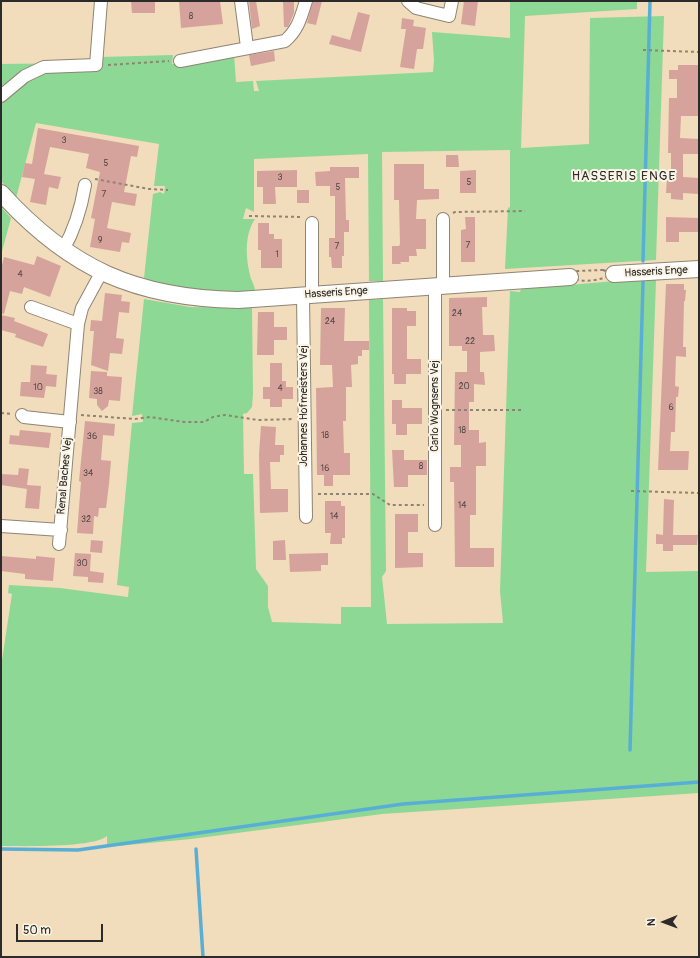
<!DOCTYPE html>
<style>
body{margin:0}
#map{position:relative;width:700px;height:958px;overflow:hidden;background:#f1dcbb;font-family:Pangolin,sans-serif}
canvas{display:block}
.frame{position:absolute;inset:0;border:2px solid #2b2b2b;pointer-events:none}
.north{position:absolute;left:644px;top:902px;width:40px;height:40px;-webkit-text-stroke:3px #fcf5e5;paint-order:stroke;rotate:269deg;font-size:11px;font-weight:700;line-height:16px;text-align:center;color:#2b2b2b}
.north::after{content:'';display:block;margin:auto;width:14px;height:18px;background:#2b2b2b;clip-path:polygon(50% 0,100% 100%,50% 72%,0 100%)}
.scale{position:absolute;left:16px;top:924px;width:87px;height:18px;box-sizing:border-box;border:2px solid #2b2b2b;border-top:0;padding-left:5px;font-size:12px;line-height:14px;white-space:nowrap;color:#2b2b2b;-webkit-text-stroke:3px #fcf5e5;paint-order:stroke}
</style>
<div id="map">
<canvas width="700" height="958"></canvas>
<div class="frame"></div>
<div class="north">N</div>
<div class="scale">50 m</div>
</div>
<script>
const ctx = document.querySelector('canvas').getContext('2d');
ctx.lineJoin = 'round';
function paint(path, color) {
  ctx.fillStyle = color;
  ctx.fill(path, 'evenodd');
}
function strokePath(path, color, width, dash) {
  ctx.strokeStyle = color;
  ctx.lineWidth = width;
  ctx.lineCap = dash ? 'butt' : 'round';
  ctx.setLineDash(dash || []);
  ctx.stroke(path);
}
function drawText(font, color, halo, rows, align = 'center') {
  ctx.font = font + ' Pangolin,sans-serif';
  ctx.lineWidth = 4;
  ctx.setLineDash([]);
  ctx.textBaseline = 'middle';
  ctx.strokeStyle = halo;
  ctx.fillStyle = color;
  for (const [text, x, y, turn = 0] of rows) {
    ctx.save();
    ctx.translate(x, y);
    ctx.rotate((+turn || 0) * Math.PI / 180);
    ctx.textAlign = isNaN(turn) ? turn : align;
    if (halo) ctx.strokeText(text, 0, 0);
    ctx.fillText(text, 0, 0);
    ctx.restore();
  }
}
const green = new Path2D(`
 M510 1H637V9L525 16 521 148 589 144 590 18 664 16 656 260 505 269 508 208 510 207V150L382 152 383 281H369L368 154 254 159V212L246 208 243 219H255C244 235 246 258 250 275 251 281 255 285 255 291 217 291 179 292 144 278L153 194 160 192 164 194 165 186H154L159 144 36 123 16 198 1 181V64L86 63 101 57 173 55 172 64H178L234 54 236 82 253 81 254 91H259L256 81 433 72 434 60 432 32 510 38Z
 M1 207 11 218 1 255Z
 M640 279 656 280 646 572 699 571V793L382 814 191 839 107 847V836C94 848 21 846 1 846V667L12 594 8 593 9 585 60 588 128 597 129 587 117 585 132 423 143 422 142 414 132 416 144 299 190 307 252 308 253 394 252 407 247 413 243 414 244 474H253L256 569 268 586V607L272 622 341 624V607H371L369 300 383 299 386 571 382 577 387 624 503 623 500 591 510 291 520 292 521 289Z`);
const stream = new Path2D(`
 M643 261 650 1
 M630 750 643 282
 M1 849 78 850 403 804 699 782
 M196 849 203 957`);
const building = new Path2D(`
 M131 1H155V13H132Z
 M179 1H220L223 24 181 28Z
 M249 1H256L260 26 252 29Z
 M283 1H294V13L288 27H284Z
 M313 1H322L316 25 307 23Z
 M464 1H478L475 26 461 24Z
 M358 12 370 15 361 52 329 44 332 35 350 40Z
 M402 18 414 20 413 26 426 28 423 49H417L414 69 400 67 406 29H401Z
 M274 51 275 61 251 66 249 55Z
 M678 65H699V116H681L680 138 699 139V154H683V177L699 178V194L683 193V200L671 199V193H666L667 177H671V153H668L669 98H677V79H669V70H678Z
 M38 128 139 146 137 157 131 156 124 192 137 194 135 206 112 202 107 228 131 233 129 243 122 242 120 252 90 247 95 219 91 218 100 172 86 168 89 154 50 147 44 174 61 177 58 189 49 187 46 205 30 202 35 179 22 177 25 163 32 164Z
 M446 155H458L459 167H446Z
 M394 164H424V189H439V199L417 200 416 219H426V249H416L417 256H409V262H400L401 264H392V246H399L400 244 399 200H394Z
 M330 167H359V178H345L346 220H349V232H344V256H342V268H332L331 257H329V238H335V196H330V186H316L315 172 330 171Z
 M297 170V187H275L276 204H263V187H257V171Z
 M476 170V193H460V171Z
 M297 190H309V203H297Z
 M465 217H475V262H461V230L466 229Z
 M666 217 699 218V232H679V242H666Z
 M258 223H269V234H274V239H282V268H261V250H258Z
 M37 256 61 266 50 297 24 287 22 294 10 291 4 314 1 313V269L4 257 34 265Z
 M666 284H684V290H686L685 301H684L683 347H686V357L676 356 675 386 679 387 678 397H676L675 432H671L670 451H689L688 470H658Z
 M105 293 122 295 121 301 130 302 129 313 119 312 116 338 124 339 122 354 110 353 108 371 91 365 94 331H90L91 320 102 321Z
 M487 297V307H482L483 335H494L495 351 480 352V372H484L485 385 474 384V402H469V430H479V443L486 442V466H476V515H470V548H494V567H455L454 482H450V467H461V445H454L455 372H467V351H462V346H449V298Z
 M321 308H345L344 341H369V350H362V356H358V364L351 365 352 387H346V421H343L344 453H350V475H333V486H324V475H317L316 388 333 387 332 365H320Z
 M392 308H407V311H416V326H407V359H421V374H406V384H394V374H392Z
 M258 312H274V327H287V340H274V355H257Z
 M1 315 15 318 14 321 48 334 43 347 15 337 16 334 1 330Z
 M270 363H282V381H286V387H293V399H282V407H270V399H263V387H270Z
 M31 365 47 366 46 374 57 375 56 387 46 386 44 398 20 396 21 382H30Z
 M91 371 107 372V376L122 377 120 401 109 400 108 406 102 411 97 405V399L89 398Z
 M392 400H402V408H422V424H407V435H396V424H392Z
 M85 421 115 424 114 436 103 435 101 460 111 461 109 484 106 508H99L98 517 94 516 93 534 77 533 81 482 79 481Z
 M261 426 276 427 275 445H284V455H280V462H270L271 489H288V512L260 513 259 454Z
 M20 430 51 433 49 448 9 444 10 435 19 436Z
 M392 450H404V460H427V475H408V487H394Z
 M19 468 29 469 27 485 41 486 39 509 25 508 27 489 1 485V474L18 475Z
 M664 499 674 500 673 535H698L697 545H673V551H663V544H656V534L663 535Z
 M325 501H341V506H345V538H342V544H330L331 533H325Z
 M395 514H418V532H408V553H423V567L395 568Z
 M91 540 103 541 102 553 90 552Z
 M285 540 286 560H273V541Z
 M75 553 91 554 90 571 104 573 103 583 88 582V577L73 576Z
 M328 553V565H321V571L290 572 289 554Z
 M1 556 36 559V556L55 558 53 581 25 579V574L1 571Z`);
const path = new Path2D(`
 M643 50 699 52
 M108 65 169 61
 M95 179 149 189 168 190
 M453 213 455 212 525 211
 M249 216 302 217
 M603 270 614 274C601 280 583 284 570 277L576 271Z
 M446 410H521
 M1 413 12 414
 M81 415 135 419 150 417 184 422H204L213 417 225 415 258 420 293 419
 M631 491 699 493
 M318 494H373L390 505H424`);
const street = new Path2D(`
 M241 1 247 47
 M408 1 416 8 449 16 452 1
 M180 61 285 41C298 30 301 17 306 1
 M1 96 25 76 44 67 96 65 101 1
 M443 219V286
 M312 223V295
 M63 250C75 229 81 209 85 185
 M435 287V525
 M303 296 306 517
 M31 307 78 324
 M22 415 24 417 70 422
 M1 526 61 530
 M59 544 78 324 82 308 101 273`);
const secondary = new Path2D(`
 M1 193C70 269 136 298 238 300L570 277
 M614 274 699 269`);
const numberNames = [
 ["8",191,17],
 ["3",64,141],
 ["5",106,164],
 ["3",280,178],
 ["5",469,183],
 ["5",338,188],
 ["7",104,195],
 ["9",100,241],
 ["7",468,246],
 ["7",337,247],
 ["1",277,255],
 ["4",20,275],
 ["24",457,314],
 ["24",330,322],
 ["22",470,342],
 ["20",464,387],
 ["10",38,388],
 ["4",280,389],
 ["38",98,392],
 ["6",671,408],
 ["18",462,431],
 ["18",325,436],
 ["36",92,437],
 ["8",421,467],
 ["16",325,469],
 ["34",88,474],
 ["14",462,506],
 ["14",334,517],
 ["32",86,520],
 ["30",82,564]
];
const streetNames = [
 ["Hasseris Enge",656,272,-3],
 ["Hasseris Enge",336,293,-4],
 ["Johannes Hofmeisters Vej",304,406,-90],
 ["Carlo Wognsens Vej",435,406,-90],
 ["Renal Baches Vej",65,476,-85]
];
const quarterNames = [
 ["HASSERIS ENGE",624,177]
];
paint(green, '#8dd894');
strokePath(stream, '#59aed6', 3.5);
paint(building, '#d6a39c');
strokePath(street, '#8e8473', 14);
strokePath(secondary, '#8e8473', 18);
strokePath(path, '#8e8473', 2, [3, 3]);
strokePath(street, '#fff', 12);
strokePath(secondary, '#fff', 16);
drawText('9px', '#564947', null, numberNames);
drawText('11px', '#2b2b2b', '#fcf5e5', streetNames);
ctx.letterSpacing = '1px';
drawText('13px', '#2b2b2b', '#fcf5e5', quarterNames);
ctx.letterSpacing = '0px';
</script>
